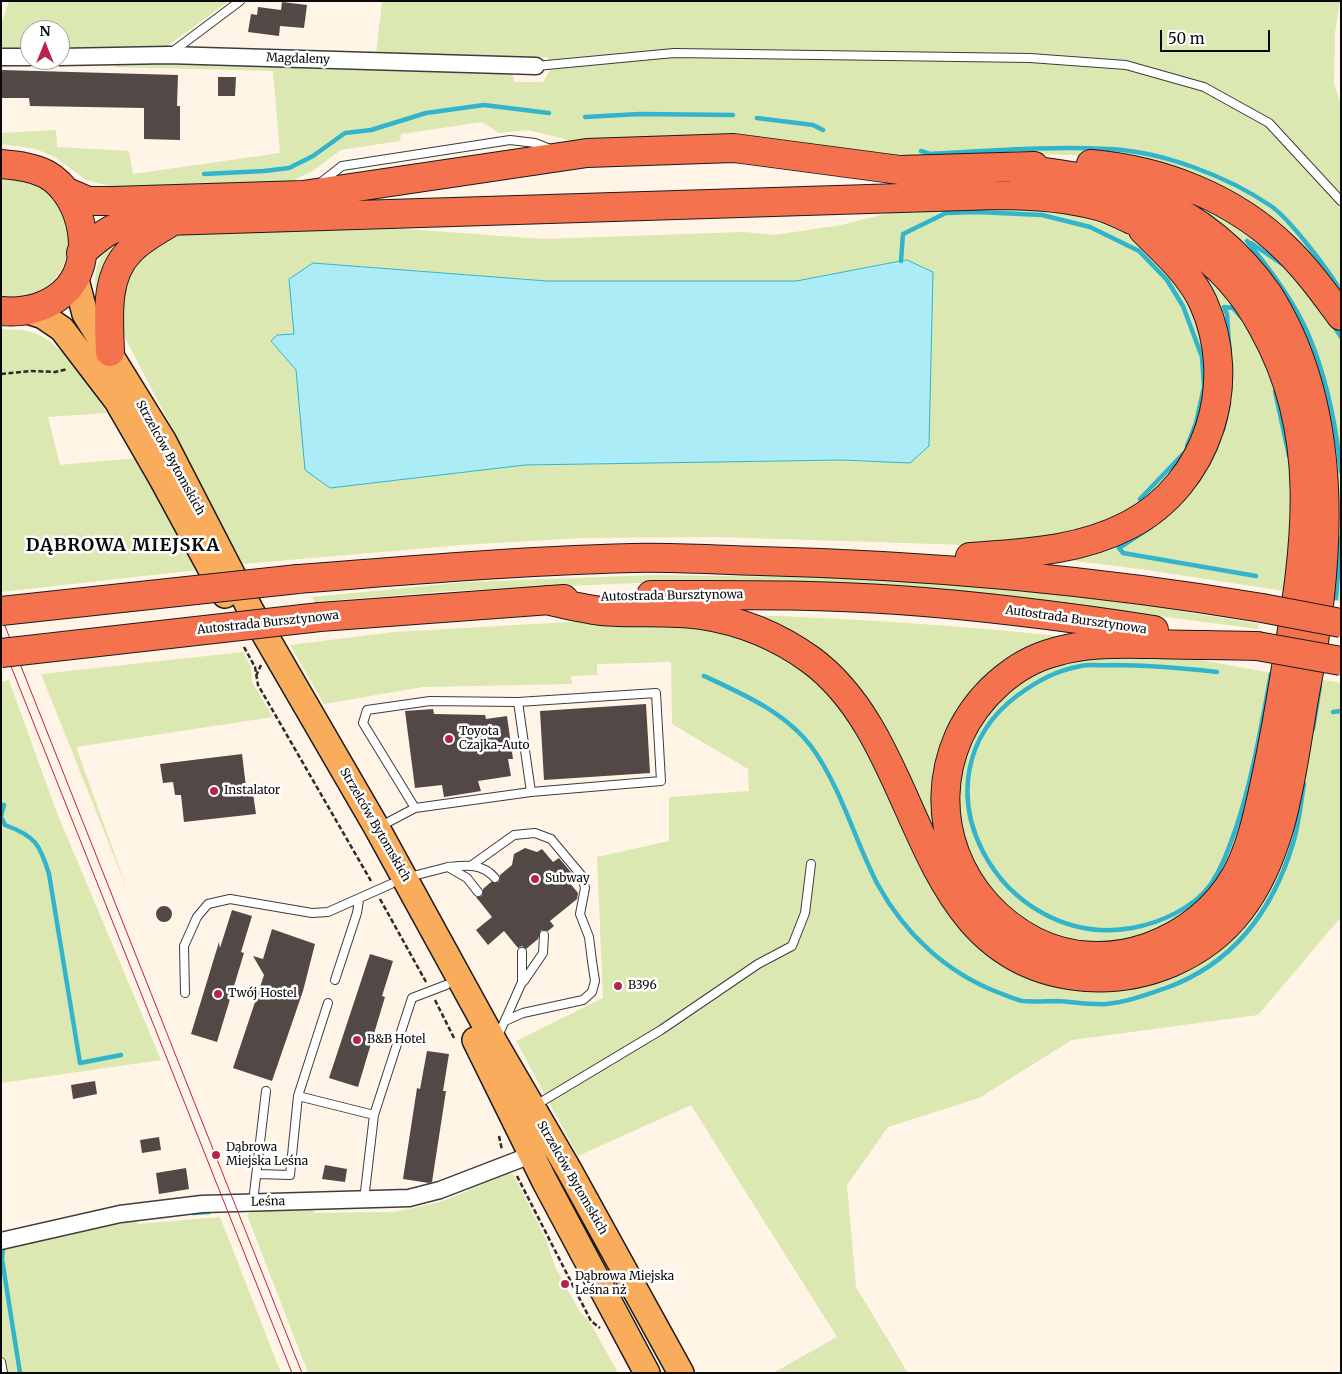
<!DOCTYPE html>
<meta charset="utf-8">
<style>
body{margin:0}
#map{position:relative;width:1342px;height:1374px;overflow:hidden;background:#fff4e6;font-family:Merriweather,serif}
canvas{display:block}
.frame{position:absolute;inset:0;border:2px solid #0a0a0a;pointer-events:none}
.north{position:absolute;left:20px;top:20px;width:50px;height:50px;box-sizing:border-box;background:#fff;border:1px solid #9d9d9d;border-radius:50%;rotate:0deg;font-size:14px;font-weight:700;line-height:20px;text-align:center;color:#0a0a0a}
.north::after{content:'';display:block;margin:auto;width:18px;height:22px;background:#b8234e;clip-path:polygon(50% 0,100% 100%,50% 72%,0 100%)}
.scale{position:absolute;left:1160px;top:30px;width:110px;height:22px;box-sizing:border-box;border:2px solid #0a0a0a;border-top:0;padding-left:6px;font-size:15px;line-height:18px;white-space:nowrap;color:#0a0a0a;-webkit-text-stroke:4px #fff;paint-order:stroke}
</style>
<div id="map">
<canvas width="1342" height="1374"></canvas>
<div class="frame"></div>
<div class="north">N</div>
<div class="scale">50 m</div>
</div>
<script>
const ctx = document.querySelector('canvas').getContext('2d');
ctx.lineJoin = 'round';
function paint(path, color) {
  ctx.fillStyle = color;
  ctx.fill(path, 'evenodd');
}
function strokePath(path, color, width, dash) {
  ctx.strokeStyle = color;
  ctx.lineWidth = width;
  ctx.lineCap = dash ? 'butt' : 'round';
  ctx.setLineDash(dash || []);
  ctx.stroke(path);
}
function drawText(font, color, halo, rows, align = 'center') {
  ctx.font = font + ' Merriweather,serif';
  ctx.lineWidth = 5;
  ctx.setLineDash([]);
  ctx.textBaseline = 'middle';
  ctx.strokeStyle = halo;
  ctx.fillStyle = color;
  for (const [text, x, y, turn = 0] of rows) {
    ctx.save();
    ctx.translate(x, y);
    ctx.rotate((+turn || 0) * Math.PI / 180);
    ctx.textAlign = isNaN(turn) ? turn : align;
    if (halo) ctx.strokeText(text, 0, 0);
    ctx.fillText(text, 0, 0);
    ctx.restore();
  }
}
const green = new Path2D(`
 M9 1H229L166 47 60 50V30H30V51H1V26Z
 M382 1H1340L1335 33 1334 83 1341 105V299L1308 259 1101 156 1036 154 907 159 581 143 528 130 499 133 482 122 401 134 400 141 341 150 314 170 290 182 121 189 86 180 55 157 36 149 1 144V133L56 130 57 147 129 151 133 174 280 153 273 71 114 67 121 62 512 71 514 82H543L550 70 548 57 520 59 376 54Z
 M1112 173 1205 203 1269 242 1341 326V602L1329 600C1333 558 1339 516 1337 474 1335 447 1329 421 1323 395Z
 M1 180C11 178 22 180 31 183 98 207 71 310 1 297Z
 M1000 206 1074 215 1122 231 1161 260 1190 295 1211 372 1196 442 1160 492 1102 527 998 546 719 537 580 538 461 545 243 564 123 334 120 305 123 275 165 234 338 224 543 239 744 232 775 235 841 225 909 208ZM907 260 910 463 842 460 525 465 330 488 306 470 296 370 271 341 277 335 294 334 313 263 547 281H796Z
 M151 226 97 297C88 250 116 243 151 226Z
 M1196 260 1257 331 1295 442 1291 592 1140 569 1051 558 1099 546 1216 433Z
 M1 329C10 330 20 329 28 331 62 339 89 387 107 413L48 417 60 465 136 458 197 570 1 592Z
 M656 575 852 578 948 584 1034 591 1150 606 1259 624 1258 629 1030 599 661 582 450 591 315 602 312 597 467 582Z
 M744 615C853 618 961 626 1070 637 1043 648 1012 659 990 680 965 705 945 739 939 774 937 783 939 794 939 804 942 909 1044 984 1145 955 1188 943 1221 916 1244 877 1260 849 1264 817 1271 786 1278 749 1286 712 1293 675L1301 677C1281 780 1272 930 1149 962 1110 972 1064 971 1027 952 927 898 927 793 869 709 838 665 791 638 743 618Z
 M588 621 688 623 738 634 784 654 839 698 974 937 1193 963 1318 679 1341 683V917L1258 1015 1072 1040 979 1098 888 1127 847 1185 856 1287 908 1373H773L837 1337 691 1105 578 1156 516 1041 603 998 597 857 669 841V797L749 791 748 769 672 724 671 662 597 664V675L571 676 572 684 423 687 324 704 290 645 394 632Z
 M243 652 251 667 252 682 273 717 76 747 129 894 41 674Z
 M1085 653 1185 657 1277 674 1238 849 1202 905 1148 938 1083 944 1030 927 977 878 954 801 963 752 991 704 1042 666Z
 M9 680 55 808 161 1060 1 1083V682Z
 M507 1173 514 1175 546 1240 556 1269 579 1310 591 1324 618 1373H308L247 1215 255 1208 310 1206 315 1213 395 1212 440 1202 468 1191V1186Z
 M135 1216 137 1224 220 1217 281 1373H1V1244L64 1230 65 1236 75 1234 74 1228Z`);
const water = new Path2D(`
 M907 260 933 272 929 446 910 463 842 460 525 465 330 488 305 470 296 370 271 341 277 335 294 334 289 279 313 263 547 281H796Z`);
const stream = new Path2D(`
 M585 117 640 114 733 115
 M757 118 813 125 823 130
 M921 151 930 154C989 151 1049 146 1108 149 1161 151 1227 176 1271 206 1291 220 1327 269 1341 291
 M204 174 264 171 289 168 313 156 345 133 371 130 426 113 484 105 549 113
 M1247 241C1270 270 1294 301 1308 334 1327 378 1336 425 1341 472
 M1251 243 1282 264
 M901 261 903 234 946 213 977 212 1042 215 1090 227 1139 251 1167 280 1183 306 1202 357 1204 387 1196 423 1187 446
 M1333 325 1341 337
 M1230 358 1227 314 1224 307 1233 308 1242 318
 M1275 391 1289 456
 M1223 430 1229 404
 M1208 464 1218 442
 M1140 499 1184 453
 M1151 527 1119 548 1123 553 1256 576
 M1336 598 1341 538
 M1217 672C1182 668 1147 665 1112 665 1102 666 1091 664 1081 666 1055 671 1039 680 1018 695 904 780 1001 951 1132 928 1160 923 1194 908 1211 884 1223 866 1229 847 1236 828 1253 777 1261 726 1271 674
 M704 676C743 694 787 713 813 749 842 790 855 841 878 885 905 934 946 972 997 992 1005 995 1014 999 1022 1001 1034 1002 1046 1001 1058 1001 1074 1002 1091 1005 1106 1004 1127 1002 1146 995 1166 988 1235 963 1274 909 1294 840 1299 822 1301 802 1304 784
 M1333 712 1341 711
 M1313 729 1320 686
 M1 805H4L1 816
 M1 817 5 825C35 836 40 844 49 874L80 1063 121 1055
 M193 1213 209 1212
 M3 1247 2 1259 20 1373`);
const building = new Path2D(`
 M282 2 307 5 304 28 280 26 279 36 248 32 251 14 257 15 258 7 281 10Z
 M1 70 178 75 177 106H180V140L144 139V108L30 106 29 98H1Z
 M218 77H236L235 96H218Z
 M646 704 650 773 544 780 540 711Z
 M433 709 434 714 485 715 486 719 507 716 513 759H508L511 776 478 781 481 791 444 797 442 785 415 788 405 711Z
 M242 754 246 787 252 786 256 814 184 822 181 795H175L173 782 163 783 160 764Z
 M525 848 537 852 542 849 553 862 559 858 575 877 569 882 578 893 577 899 550 921 554 926 548 931 541 930 538 939 526 949 522 946 518 948 504 931 488 945 476 930 492 917 476 897 482 896 483 889 491 882H499L500 875 512 865 514 854Z
 M156 914a8 8 0 1 1 16 0a8 8 0 1 1-16 0Z
 M232 910 252 916 241 952 244 953 217 1042 191 1034 219 942 220 948Z
 M272 929 315 944 303 991 272 1081 233 1068 264 975 253 956 263 959Z
 M370 954 393 961 382 996 385 997 358 1087 329 1078Z
 M427 1051 449 1054 443 1091H446L432 1182 429 1183 403 1179 417 1088 420 1089Z
 M95 1081 97 1094 73 1099 71 1085Z
 M159 1137 161 1150 142 1153 140 1140Z
 M325 1165 347 1169 345 1182 322 1179Z
 M186 1168 189 1189 159 1194 156 1173Z`);
const path = new Path2D(`
 M1 374 31 371 55 372 68 369
 M244 647 255 667 258 685 371 881
 M256 676 261 665
 M380 899 426 982
 M435 1000 455 1040
 M499 1136 502 1150
 M517 1176 591 1321 600 1328`);
const lane = new Path2D(`
 M172 52 240 1
 M536 66 674 53 1030 58 1126 65 1204 87 1269 123 1341 201
 M319 184 342 166 510 140 535 143 550 149
 M415 808 531 792 518 702 656 693 661 781 531 792
 M379 827 415 808 363 723 367 710 430 701 518 702
 M472 865 514 835 535 833 551 839 582 876 585 888 580 914 589 937 592 961 595 981 592 992 583 1000 523 1013 505 1021
 M448 867C467 865 482 863 495 878
 M409 877 448 867 467 878 478 892
 M335 980 357 913 359 900
 M524 981 543 953 544 935
 M185 993 184 946 197 917 208 904 230 899 312 913 328 912 391 884
 M328 1003 298 1096 374 1115
 M498 1036 522 982V952
 M536 1105 661 1030 758 964 792 946 805 913 811 864
 M257 1174 290 1175 298 1096
 M364 1200 374 1115 412 998 446 985
 M253 1202 266 1091
 M1 1362 3 1373`);
const street = new Path2D(`
 M1 57H30
 M60 57 168 55 536 66
 M1 1241 120 1214 202 1204 409 1198 440 1190 531 1155`);
const primary = new Path2D(`
 M75 276 85 314 163 440 250 609 377 828 495 1043 569 1170 681 1373
 M25 310 43 316 62 329 117 401 162 479 225 595
 M475 1040 545 1182 647 1373`);
const highway = new Path2D(`
 M1 164C16 165 32 167 46 174 84 195 98 264 62 294 45 308 23 313 1 311
 M1091 164C1162 170 1234 198 1285 248 1306 268 1324 293 1341 316
 M65 191 88 201H112L303 195 587 153 734 148 900 170 1034 166
 M81 253C98 238 110 227 133 222L997 195C1031 195 1065 197 1098 206 1110 209 1121 215 1132 220 1151 227 1170 232 1188 244 1220 265 1245 294 1263 328 1323 434 1306 546 1287 661 1279 712 1270 763 1258 813 1253 834 1247 855 1236 875 1198 943 1106 978 1034 941 959 902 924 815 959 736 977 697 1013 663 1055 652 1089 642 1121 644 1156 644 1189 645 1223 645 1257 646
 M110 352C109 319 104 277 130 251 142 238 160 229 175 220
 M970 557C1025 553 1079 551 1129 525 1208 484 1240 383 1203 302 1190 274 1165 252 1143 230
 M298 579C410 570 521 561 633 558 675 557 717 560 759 561 928 565 1095 580 1262 608
 M651 595C734 595 816 594 898 600 984 606 1069 617 1154 630
 M546 600C564 604 583 609 601 611 634 614 668 610 701 615 741 621 778 636 811 660 929 747 908 964 1086 977 1144 981 1204 957 1240 910 1286 850 1292 766 1305 693 1331 561 1342 411 1268 294 1238 251 1197 218 1149 197 1106 179 1060 174 1015 168
 M320 617 564 599`);
const tram = new Path2D(`
 M1 616 302 1373
 M1 641 292 1373`);
const highwayBridge = new Path2D(`
 M1262 608 1341 623
 M1 611 298 579
 M1257 646 1341 661
 M1 653 320 617`);
const markers = [
 [449,739,5,"#b8234e"],
 [214,791,5,"#b8234e"],
 [535,879,5,"#b8234e"],
 [618,986,5,"#b8234e"],
 [218,994,5,"#b8234e"],
 [357,1040,5,"#b8234e"],
 [216,1155,5,"#b8234e"],
 [565,1284,5,"#b8234e"]
];
const streetNames = [
 ["Magdaleny",298,59,2],
 ["Strzelców Bytomskich",170,458,61],
 ["Autostrada Bursztynowa",672,596,-1],
 ["Autostrada Bursztynowa",1076,620,8],
 ["Autostrada Bursztynowa",268,623,-6],
 ["Strzelców Bytomskich",375,825,60],
 ["Strzelców Bytomskich",572,1178,60],
 ["Leśna",268,1202,-1]
];
const poiNames = [
 ["Toyota",459,732],
 ["Czajka-Auto",459,746],
 ["Instalator",224,791],
 ["Subway",545,879],
 ["B396",628,986],
 ["Twój Hostel",228,994],
 ["B&B Hotel",367,1040],
 ["Dąbrowa",226,1148],
 ["Miejska Leśna",226,1162],
 ["Dąbrowa Miejska",575,1277],
 ["Leśna nż",575,1291]
];
const districtNames = [
 ["DĄBROWA MIEJSKA",123,546]
];
paint(green, '#dbe8b1');
paint(water, '#abecf6');
strokePath(water, '#32b4cd', 1);
strokePath(stream, '#32b4cd', 4.5);
paint(building, '#524846');
strokePath(lane, '#3d3d3d', 10);
strokePath(street, '#3d3d3d', 19);
strokePath(primary, '#1b1b1b', 28);
strokePath(highway, '#1b1b1b', 30);
strokePath(path, '#2c2c2c', 2.5, [5, 2.5]);
strokePath(lane, '#fff', 8);
strokePath(street, '#fff', 16);
strokePath(primary, '#f9ad5c', 25);
strokePath(highway, '#f5724e', 28);
strokePath(tram, '#b8234e', 1);
strokePath(highwayBridge, '#1b1b1b', 30, []);
strokePath(highwayBridge, '#f5724e', 28);
for (const [x, y, r, color] of markers) {
  const dot = new Path2D();
  dot.arc(x, y, r, 0, 2 * Math.PI);
  ctx.fillStyle = color;
  ctx.fill(dot);
  strokePath(dot, '#fff', 2);
}
drawText('12px', '#0a0a0a', '#fff', streetNames);
drawText('12px', '#0a0a0a', '#fff', poiNames, 'left');
ctx.letterSpacing = '1px';
drawText('bold 18px', '#0a0a0a', '#fff', districtNames);
ctx.letterSpacing = '0px';
</script>
